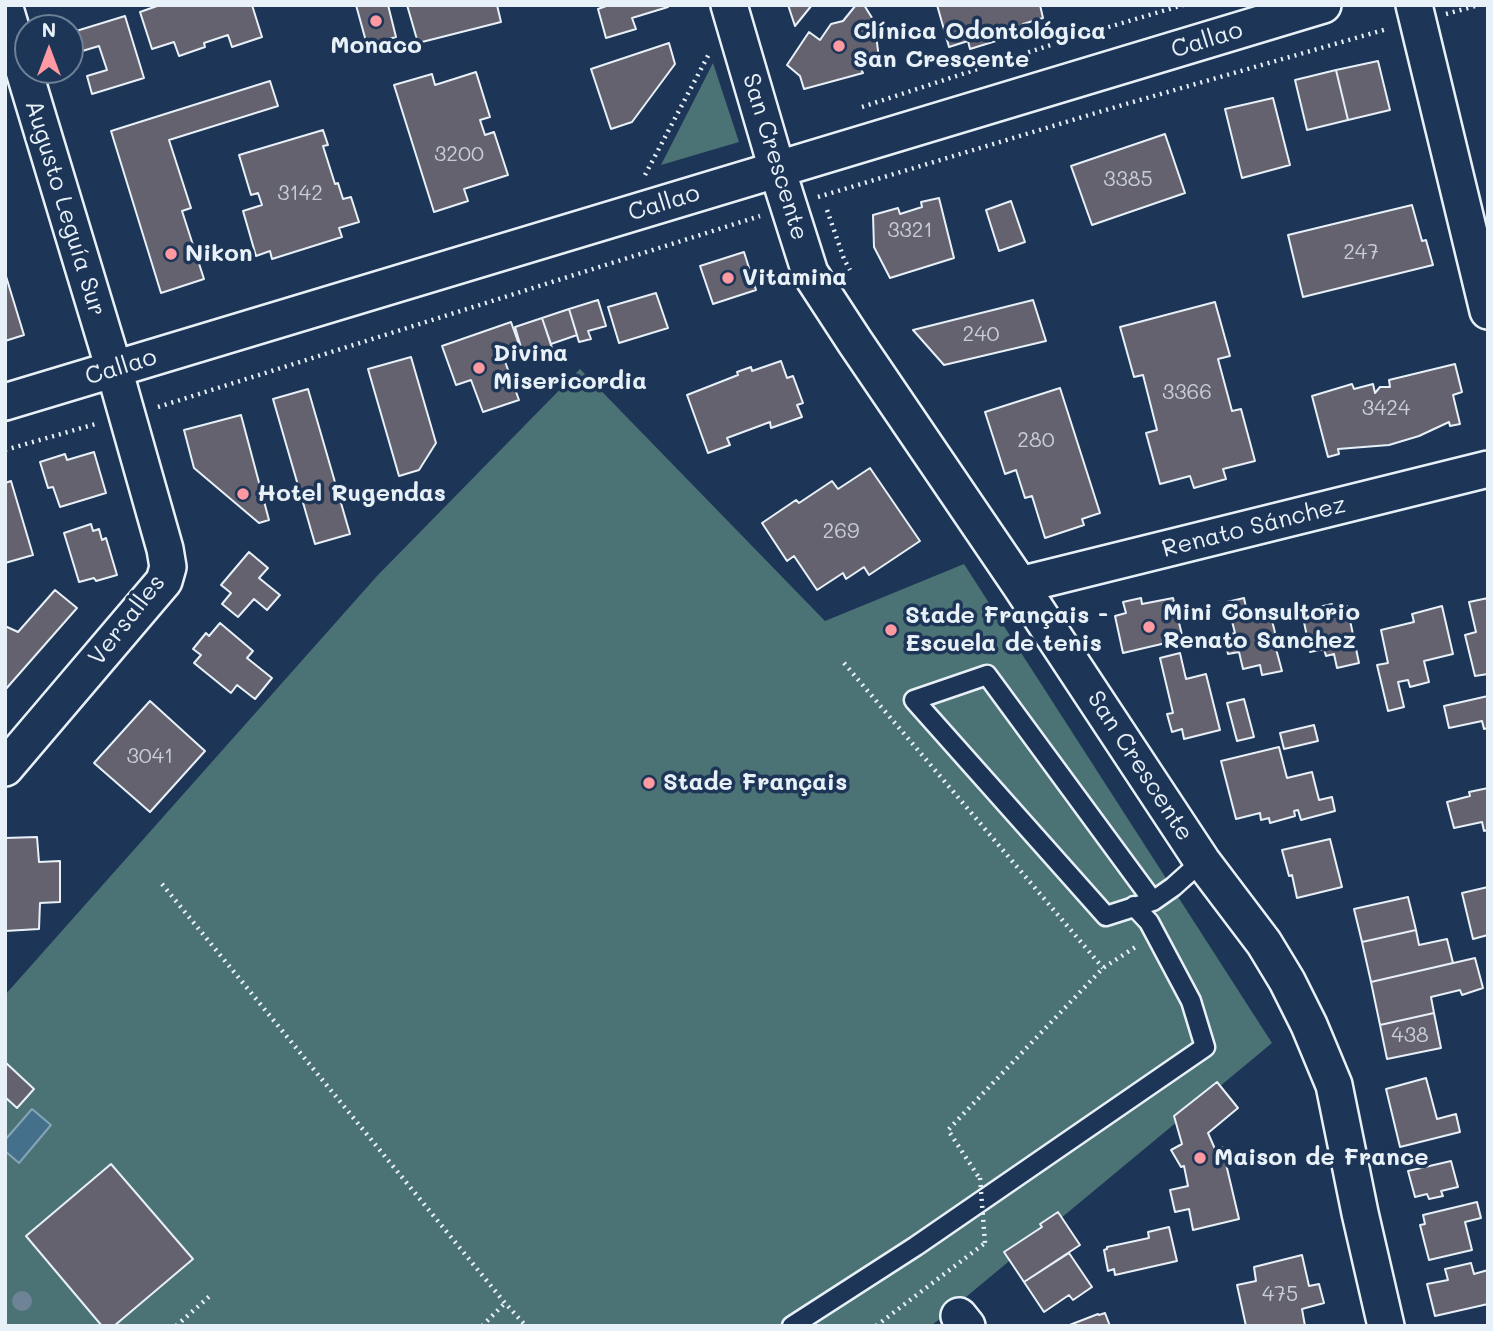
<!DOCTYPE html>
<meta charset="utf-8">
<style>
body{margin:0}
#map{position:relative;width:1493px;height:1331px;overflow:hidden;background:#1d3557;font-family:Mali,sans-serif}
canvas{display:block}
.frame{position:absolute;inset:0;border:7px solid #e8f1f8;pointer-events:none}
.north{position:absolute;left:14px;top:14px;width:70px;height:70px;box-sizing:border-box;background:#1d3557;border:2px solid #6e8097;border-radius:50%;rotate:0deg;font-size:19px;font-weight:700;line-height:28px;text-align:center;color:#e8f1f8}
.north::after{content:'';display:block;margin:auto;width:24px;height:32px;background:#ff9aa2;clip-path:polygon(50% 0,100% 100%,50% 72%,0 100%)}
</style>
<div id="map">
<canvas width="1493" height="1331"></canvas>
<div class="frame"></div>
<div class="north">N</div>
</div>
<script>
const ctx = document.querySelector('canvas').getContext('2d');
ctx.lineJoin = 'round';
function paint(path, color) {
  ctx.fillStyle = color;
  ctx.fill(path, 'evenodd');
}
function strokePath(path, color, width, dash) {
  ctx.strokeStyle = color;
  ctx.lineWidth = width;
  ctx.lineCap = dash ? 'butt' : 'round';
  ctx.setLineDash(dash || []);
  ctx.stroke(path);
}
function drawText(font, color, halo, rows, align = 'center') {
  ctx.font = font + ' Mali,sans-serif';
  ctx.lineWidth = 7;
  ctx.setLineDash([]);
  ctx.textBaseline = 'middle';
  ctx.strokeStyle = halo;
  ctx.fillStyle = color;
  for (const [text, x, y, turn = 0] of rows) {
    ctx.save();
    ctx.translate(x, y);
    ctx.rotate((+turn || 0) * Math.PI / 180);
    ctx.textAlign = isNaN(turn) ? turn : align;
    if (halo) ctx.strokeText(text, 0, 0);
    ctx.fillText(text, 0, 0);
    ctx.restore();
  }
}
const green = new Path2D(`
 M713 63 739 142 661 165Z
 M580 369 825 621 964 564 1272 1043 931 1326H5V995L377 576Z`);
const water = new Path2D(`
 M32 1109 51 1125 19 1163 5 1151V1140Z`);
const building = new Path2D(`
 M160 5H252L262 37 232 47 228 35 204 43 205 47 179 56 174 42 152 49 140 12Z
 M356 5H388L396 37 367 45Z
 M407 5H497L501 22 418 43Z
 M609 5H668V7L632 18 636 29 606 38 598 9Z
 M788 5H812L795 26Z
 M856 5H864L874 21 880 65 860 67 863 73 804 89 800 76 787 65 809 32 820 40 831 24 843 21Z
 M937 5H1040L1043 18 1023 24 1025 32 970 49 968 41 949 47Z
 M125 16 144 78 92 94 87 76 107 70 99 46 79 52 73 32Z
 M669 43 675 64 632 122 611 129 591 69Z
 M1378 61 1390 110 1348 120 1336 70Z
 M1336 70 1348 120 1307 130 1295 80Z
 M476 72 490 117 480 120 485 135 494 132 508 175 464 189 468 201 434 212 394 85 432 74 435 85Z
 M270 81 278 106 169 140 191 208 182 211 204 279 161 293 111 131Z
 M1273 98 1290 165 1242 178 1225 109Z
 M323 130 328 145 323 146 335 184 338 183 343 199 351 197 359 222 339 228 342 237 272 259 270 251 256 256 243 211 262 205 258 193 251 195 239 155Z
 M1165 134 1185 193 1092 225 1071 166Z
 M939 198 954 258 890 278 874 247 873 215 898 208 900 214 922 207 921 202Z
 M1011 201 1025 242 999 251 986 210Z
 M1412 205 1422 241 1426 240 1433 265 1303 297 1288 235Z
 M744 252 756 290 713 304 700 266Z
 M5 273 24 335 5 341Z
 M656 293 668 328 619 343 608 307Z
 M598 300 606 326 588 331 591 339 579 342 569 309Z
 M1033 300 1046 341 944 365 913 330Z
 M1215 302 1230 356 1218 359 1232 411 1241 409 1255 461 1223 469 1226 479 1194 488 1190 476 1160 484 1146 433 1157 430 1143 375 1134 377 1120 327Z
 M569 309 577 335 551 344 542 318Z
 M542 318 553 351 541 355 539 348 523 354 515 327Z
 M511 322 521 350 503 356 519 400 483 412 471 380 456 385 442 346Z
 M411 357 436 443 419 470 399 476 368 369Z
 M781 361 787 378 793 376 803 403 797 405 802 417 771 428 770 422 727 438 730 445 708 453 687 395 738 375 737 372 751 367 752 371Z
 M1455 364 1462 392 1453 395 1460 424 1450 426 1449 422 1419 436 1389 445 1338 449 1339 454 1328 457 1312 396 1352 384 1354 389 1373 384 1375 393 1380 387H1390L1389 380Z
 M1060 388 1100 513 1082 519 1084 525 1045 538 1032 496 1025 498 1016 470 1005 474 985 412Z
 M308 389 350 534 315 544 273 399Z
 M241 415 269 520 259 523 194 468 184 430Z
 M94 452 106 493 60 507 53 487 48 488 40 462 65 454 67 460Z
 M870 468 920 541 869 575 864 567 846 579 843 573 817 590 794 556 787 561 762 523 796 500 799 503 832 481 838 489Z
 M11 481 33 555 5 563V483Z
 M91 524 93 531 99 529 102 540 106 538 117 575 96 581 94 578 79 582 64 533Z
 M249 552 268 568 259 578 280 595 267 610 254 599 238 617 222 604 231 593 221 585Z
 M55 590 77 608 5 690V626L18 632Z
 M1141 598 1142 604 1173 598 1183 639 1123 653 1115 616 1126 613 1123 602Z
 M1244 598 1247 612 1263 608 1265 615 1270 613 1278 644 1275 645 1282 671 1262 675 1260 665 1243 669 1239 652 1228 654 1224 636 1235 633 1227 602Z
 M1488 598V674L1475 676 1465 635 1476 632 1469 602Z
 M1332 604 1333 609 1347 606 1359 663 1337 668 1334 654 1326 656 1324 649 1310 652 1303 617 1316 614 1314 608Z
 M1442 606 1453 654 1424 661 1429 682 1410 687 1408 680 1398 682 1404 707 1388 711 1377 665 1388 663 1381 630 1414 622 1412 614Z
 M220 623 253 651 247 658 272 678 255 699 237 685 231 693 194 663 201 655 193 649 206 633 209 636Z
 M1180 653 1186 679 1206 674 1220 730 1184 739 1182 729 1172 732 1167 714 1173 713 1160 658Z
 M1488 696V728L1484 729 1482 721 1449 728 1444 706Z
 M1244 699 1254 737 1237 741 1227 703Z
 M150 701 205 751 150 812 94 763Z
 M1314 725 1318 741 1284 749 1280 733Z
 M1279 747 1287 778 1312 772 1319 800 1332 797 1335 811 1301 820 1298 810 1294 811 1295 816 1270 823 1269 818 1261 820 1260 813 1236 819 1221 761Z
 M1488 788V830L1484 831 1482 822 1454 828 1447 802 1470 796 1469 792Z
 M37 837 39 862 60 861V902L40 903 39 929 5 931V838Z
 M1330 839 1342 887 1297 898 1292 875 1289 876 1282 850Z
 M1488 887V935L1473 939 1462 893Z
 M1408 897 1416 930 1362 942 1354 909Z
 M1416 930 1419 945 1447 939 1453 963 1371 982 1362 942Z
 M1475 958 1483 988 1462 995 1460 990 1431 997 1434 1013 1380 1025 1371 982Z
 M1434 1013 1441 1048 1387 1059 1380 1025Z
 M5 1062 34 1089 17 1108 5 1097Z
 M1426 1078 1437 1119 1456 1114 1460 1132 1400 1147 1386 1089Z
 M1217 1082 1238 1108 1208 1133 1215 1149 1222 1147 1239 1219 1193 1230 1189 1209 1175 1212 1170 1190 1188 1186 1184 1166 1181 1167 1171 1150 1182 1144 1174 1116Z
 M1451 1161 1458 1187 1441 1191 1443 1196 1429 1199 1427 1194 1415 1197 1408 1171Z
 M111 1164 193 1259 114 1326H102L26 1236Z
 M1477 1202 1481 1218 1465 1222 1472 1250 1429 1260 1420 1225 1425 1224 1423 1215Z
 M1058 1212 1080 1245 1024 1282 1004 1252 1042 1227 1040 1224Z
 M1169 1227 1177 1261 1115 1275 1114 1269 1108 1271 1104 1250 1107 1249V1247L1149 1238 1148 1232Z
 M1069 1253 1092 1287 1073 1300 1069 1295 1044 1312 1024 1282Z
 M1302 1255 1309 1286 1319 1284 1324 1303 1302 1309 1305 1326H1246L1237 1285 1256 1281 1254 1267Z
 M1471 1263 1474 1274 1488 1270V1304L1435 1316 1427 1284 1448 1280 1445 1269Z
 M1105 1313 1110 1326H1067L1098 1314 1099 1315Z`);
const path = new Path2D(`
 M1446 14 1479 5
 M862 107 1075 37 1183 5
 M645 175 710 52
 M818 197 1119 106 1387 29
 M827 210 844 259 850 270
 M158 407 760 216
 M5 450 99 423
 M844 663 1103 968
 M162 884 505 1303 526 1326
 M978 1176 948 1130 1103 968 1137 946
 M176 1326 212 1294
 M482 1326 505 1303
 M876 1326 985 1243`);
const lane = new Path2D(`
 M987 675 1153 901 1106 916 914 700Z
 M1153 901 1173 887 1202 861
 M792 1326 916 1246 1205 1047 1191 1001 1149 922 1134 906`);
const street = new Path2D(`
 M729 5 777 169 810 273 855 342 1020 585 1202 861 1264 943 1287 981 1309 1025 1334 1085 1360 1213 1386 1326
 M1414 5 1488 311
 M5 8 114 369 165 549 168 567 164 581 5 768
 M5 402 1323 5
 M1020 585 1488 469
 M959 1316 967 1326`);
const pathBridge = new Path2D(`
 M980 1178 985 1243`);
const trees = [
 [22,1301]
];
const markers = [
 [376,21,7,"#ff9aa2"],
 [839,46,7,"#ff9aa2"],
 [171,254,7,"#ff9aa2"],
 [728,278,7,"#ff9aa2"],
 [479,368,7,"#ff9aa2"],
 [243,494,7,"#ff9aa2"],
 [1149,627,7,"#ff9aa2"],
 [891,630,7,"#ff9aa2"],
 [649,783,7,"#ff9aa2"],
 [1200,1158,7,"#ff9aa2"]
];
const numberNames = [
 ["3200",459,155],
 ["3385",1128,180],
 ["3142",300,194],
 ["3321",910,231],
 ["247",1361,253],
 ["240",981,335],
 ["3366",1187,393],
 ["3424",1386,409],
 ["280",1036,441],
 ["269",841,532],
 ["3041",150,757],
 ["438",1410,1036],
 ["475",1280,1295]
];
const poiNames = [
 ["Clínica Odontológica",853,32],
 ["San Crescente",853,60],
 ["Monaco",376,46,"center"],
 ["Nikon",185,254],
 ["Vitamina",742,278],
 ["Divina",493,354],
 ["Misericordia",493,382],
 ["Hotel Rugendas",257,494],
 ["Mini Consultorio",1163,613],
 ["Renato Sanchez",1163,641],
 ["Stade Français -",905,616],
 ["Escuela de tenis",905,644],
 ["Stade Français",663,783],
 ["Maison de France",1214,1158]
];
const streetNames = [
 ["Callao",1207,40,-17],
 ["San Crescente",775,157,73],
 ["Callao",664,203,-17],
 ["Augusto Leguía Sur",65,208,73],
 ["Callao",121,367,-17],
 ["Renato Sánchez",1254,527,-14],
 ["Versalles",127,620,-52],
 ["San Crescente",1140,766,57]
];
paint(green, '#4b7275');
paint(water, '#45708b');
strokePath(water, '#86a4b7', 2);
paint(building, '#656270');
strokePath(building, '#e8f1f8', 2);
strokePath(lane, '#e8f1f8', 23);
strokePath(street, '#e8f1f8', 40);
strokePath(path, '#e8f1f8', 4.5, [2, 5]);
strokePath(lane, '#1d3557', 18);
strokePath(street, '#1d3557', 35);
strokePath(pathBridge, '#e8f1f8', 4.5, [2, 5]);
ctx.fillStyle = '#6e8496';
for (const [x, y] of trees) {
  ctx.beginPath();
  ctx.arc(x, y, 10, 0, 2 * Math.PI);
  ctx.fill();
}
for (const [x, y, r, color] of markers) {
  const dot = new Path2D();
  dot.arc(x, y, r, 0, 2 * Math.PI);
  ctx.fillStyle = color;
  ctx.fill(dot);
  strokePath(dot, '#1d3557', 2.5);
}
drawText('21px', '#c7cdd6', null, numberNames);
drawText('bold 24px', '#e8f1f8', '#1d3557', poiNames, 'left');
drawText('24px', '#e8f1f8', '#1d3557', streetNames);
</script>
